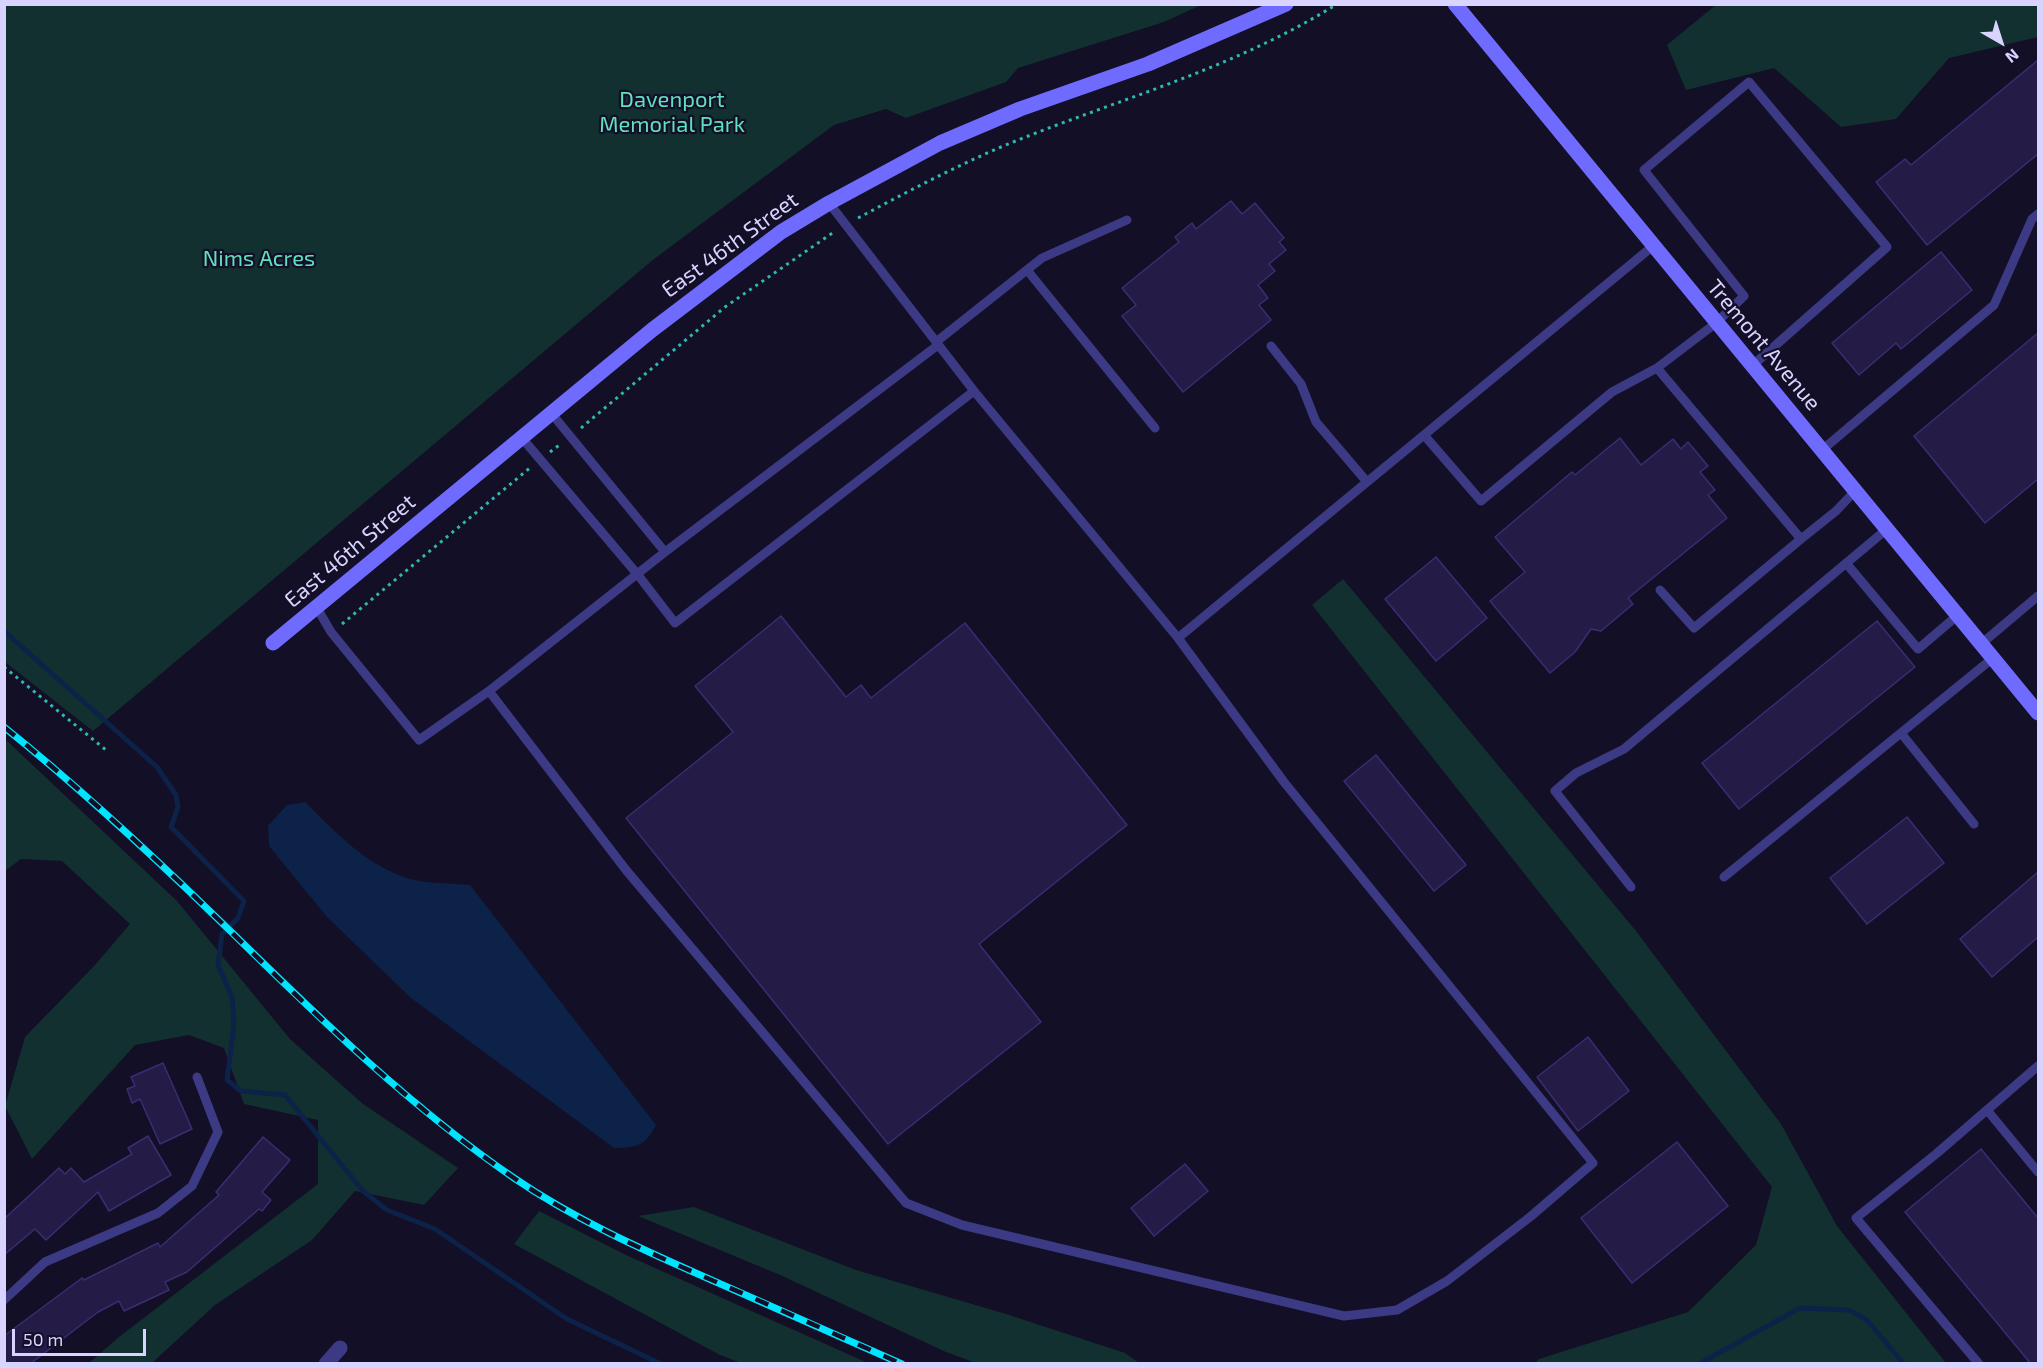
<!DOCTYPE html>
<style>
body{margin:0}
#map{position:relative;width:2043px;height:1368px;overflow:hidden;background:#130f26;font-family:"Exo 2",sans-serif}
canvas{display:block}
.frame{position:absolute;inset:0;border:6px solid #d9d4ff;pointer-events:none}
.north{position:absolute;left:1971px;top:12px;width:60px;height:60px;-webkit-text-stroke:4px #130f26;paint-order:stroke;rotate:141deg;font-size:16px;font-weight:700;line-height:24px;text-align:center;color:#d9d4ff}
.north::after{content:'';display:block;margin:auto;width:21px;height:27px;background:#d9d4ff;clip-path:polygon(50% 0,100% 100%,50% 72%,0 100%)}
.scale{position:absolute;left:12px;top:1329px;width:134px;height:27px;box-sizing:border-box;border:3px solid #d9d4ff;border-top:0;padding-left:8px;font-size:18px;line-height:21px;white-space:nowrap;color:#d9d4ff;-webkit-text-stroke:4px #130f26;paint-order:stroke}
</style>
<div id="map">
<canvas width="2043" height="1368"></canvas>
<div class="frame"></div>
<div class="north">N</div>
<div class="scale">50 m</div>
</div>
<script>
const ctx = document.querySelector('canvas').getContext('2d');
ctx.lineJoin = 'round';
function paint(path, color) {
  ctx.fillStyle = color;
  ctx.fill(path, 'evenodd');
}
function strokePath(path, color, width, dash) {
  ctx.strokeStyle = color;
  ctx.lineWidth = width;
  ctx.lineCap = dash ? 'butt' : 'round';
  ctx.setLineDash(dash || []);
  ctx.stroke(path);
}
function drawText(font, color, halo, rows, align = 'center') {
  ctx.font = font + ' "Exo 2",sans-serif';
  ctx.lineWidth = 4.5;
  ctx.setLineDash([]);
  ctx.textBaseline = 'middle';
  ctx.strokeStyle = halo;
  ctx.fillStyle = color;
  for (const [text, x, y, turn = 0] of rows) {
    ctx.save();
    ctx.translate(x, y);
    ctx.rotate((+turn || 0) * Math.PI / 180);
    ctx.textAlign = isNaN(turn) ? turn : align;
    if (halo) ctx.strokeText(text, 0, 0);
    ctx.fillText(text, 0, 0);
    ctx.restore();
  }
}
const green = new Path2D(`
 M1717 4 2038 5V37L1949 58 1896 119 1841 127 1774 68 1686 90 1667 45Z
 M4 5 5 4 1201 5 1164 22 1018 68 1006 82 906 118 886 109 834 125 654 259 93 731 5 662Z
 M1343 579 1636 931 1781 1124 1837 1226 1946 1363H1535L1539 1359 1688 1312 1756 1245 1772 1187 1312 605Z
 M5 739 177 901 290 1039 363 1104 458 1168 424 1205 355 1191 312 1240 215 1305 152 1363H89L119 1337 318 1184V1120L244 1104 224 1048 189 1035 135 1045 32 1159 5 1106 25 1037 95 965 130 924 62 861 21 859 5 871Z
 M694 1207 856 1270 1006 1314 1125 1353 1139 1363H976L946 1352 780 1275 638 1216Z
 M539 1211 626 1255 868 1363H741L720 1355 514 1244Z`);
const water = new Path2D(`
 M305 802C336 833 370 869 414 880 432 884 452 883 470 885L656 1125C644 1147 638 1147 614 1148L411 998 327 917 269 846 268 826 287 805Z`);
const stream = new Path2D(`
 M4 631 157 767 176 795 178 807 171 827 244 901 238 918 222 934 218 965 232 997 234 1024 227 1080 241 1091 285 1095 363 1191 387 1210 435 1229 567 1319 661 1364
 M1699 1364 1800 1308 1849 1310 1867 1320 1904 1364`);
const building = new Path2D(`
 M2038 60V154L1927 245 1876 182 1905 159 1911 165Z
 M1231 201 1242 214 1255 203 1284 238 1279 242 1286 250 1269 264 1275 271 1258 285 1268 298 1259 305 1271 320 1183 392 1122 316 1136 305 1122 288 1179 242 1175 237 1192 223 1196 229Z
 M1941 252 1972 290 1901 349 1896 343 1859 375 1832 343Z
 M2038 333V479L1985 523 1914 436Z
 M1620 438 1641 465 1673 439 1681 449 1688 442 1708 466 1700 472 1715 490 1708 495 1727 518 1628 598 1633 604 1601 631 1591 629 1575 652 1550 673 1490 601 1525 572 1495 537 1572 472 1575 475Z
 M1436 557 1487 618 1436 661 1385 599Z
 M781 616 846 697 861 685 871 698 965 623 1127 825 979 944 1041 1022 888 1144 626 818 733 732 695 686Z
 M1877 621 1915 667 1739 809 1702 763Z
 M1376 755 1466 865 1434 891 1344 781Z
 M1907 817 1944 863 1867 924 1830 878Z
 M2038 872V937L1992 977 1960 939Z
 M1588 1037 1629 1091 1578 1131 1537 1077Z
 M163 1063 192 1129 160 1144 140 1099 132 1103 127 1089 135 1086 131 1077Z
 M148 1136 171 1175 109 1211 98 1192 46 1240 35 1229 4 1255V1219L59 1168 65 1174 71 1168 84 1182 132 1154 128 1148Z
 M263 1137 290 1160 262 1192 271 1200 262 1211 259 1209 187 1272 165 1282 169 1290 124 1311 119 1301 98 1312 30 1364H4V1336L82 1278 84 1280 158 1243 160 1247 219 1195 216 1192Z
 M1677 1142 1728 1206 1632 1283 1581 1218Z
 M1981 1149 2038 1218V1364H2031L1905 1212Z
 M1185 1164 1208 1191 1154 1236 1131 1208Z`);
const path = new Path2D(`
 M858 218C905 193 952 168 1001 147 1114 100 1232 70 1337 4
 M581 428 725 307 834 232
 M550 452 562 443
 M342 624 531 467
 M4 667 106 750`);
const lane = new Path2D(`
 M1027 270 1155 428
 M936 342 1042 258 1127 220
 M1271 346 1301 384 1316 422 1367 482
 M1752 366 1887 247 1749 82 1644 170 1744 296 1716 323 1657 368 1801 539 1836 511 1855 491
 M552 414 665 552
 M1424 435 1481 501 1612 392 1657 368
 M522 438 638 575 675 623 974 391
 M1822 450 1994 305 2032 219 2038 214
 M1846 563 1918 649 1958 615
 M1660 590 1694 628 1801 539
 M317 608 331 632 419 740 489 691 665 552 938 345
 M1178 638 1653 246
 M1981 644 2038 596
 M489 691 626 870 906 1203 962 1225 1344 1316 1397 1310 1447 1281 1530 1217 1593 1163 1284 782 1178 638 974 391 829 203
 M1901 733 1974 824
 M1724 877 1993 658
 M1631 887 1555 791 1576 773 1624 749 1887 529
 M1987 1110 2038 1172
 M4 1300 45 1262 158 1213 192 1186 218 1132 197 1077
 M1979 1364 1856 1218 1936 1154 2038 1066`);
const street = new Path2D(`
 M326 1364 340 1348`);
const secondary = new Path2D(`
 M1455 4 2038 713
 M273 643 652 330 781 232 829 203 940 143 1020 109 1148 64 1286 4`);
const rail = new Path2D(`
 M4 727C79 787 151 854 220 921 313 1012 406 1104 514 1178 574 1219 641 1249 707 1278 772 1306 837 1335 902 1364`);
const parkNames = [
 ["Davenport",672,100],
 ["Memorial Park",672,125],
 ["Nims Acres",259,259]
];
const streetNames = [
 ["East 46th Street",730,245,-36],
 ["Tremont Avenue",1764,345,50],
 ["East 46th Street",350,551,-40]
];
paint(green, '#12302f');
paint(water, '#0c2248');
strokePath(stream, '#0c2248', 5);
paint(building, '#241b47');
strokePath(building, '#3b2d73', 1.5);
strokePath(path, '#2fb8b0', 3, [3, 4.5]);
strokePath(lane, '#3d3a85', 9);
strokePath(street, '#3d3a85', 15);
strokePath(secondary, '#6f6bff', 15);
strokePath(rail, '#00e5ff', 7);
strokePath(rail, '#130f26', 4.5, [14]);
drawText('22px', '#5fe0c0', '#130f26', parkNames);
drawText('22px', '#d9d4ff', '#130f26', streetNames);
</script>
